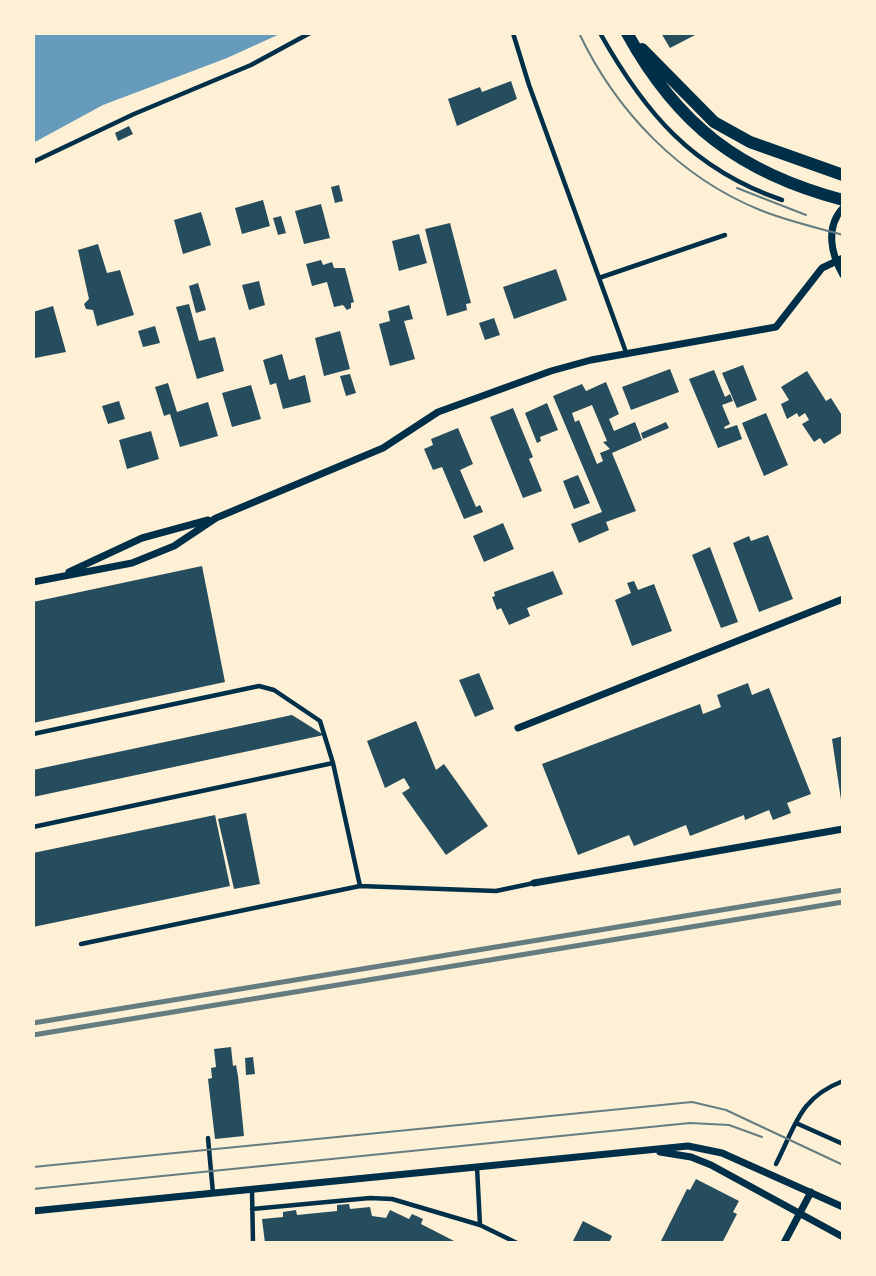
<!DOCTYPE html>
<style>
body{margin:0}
#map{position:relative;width:876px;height:1276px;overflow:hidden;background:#fdf0d5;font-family:"Titillium Web",sans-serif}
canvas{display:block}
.frame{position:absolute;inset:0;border:35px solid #fdf0d5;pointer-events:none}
</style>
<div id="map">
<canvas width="876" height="1276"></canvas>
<div class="frame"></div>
</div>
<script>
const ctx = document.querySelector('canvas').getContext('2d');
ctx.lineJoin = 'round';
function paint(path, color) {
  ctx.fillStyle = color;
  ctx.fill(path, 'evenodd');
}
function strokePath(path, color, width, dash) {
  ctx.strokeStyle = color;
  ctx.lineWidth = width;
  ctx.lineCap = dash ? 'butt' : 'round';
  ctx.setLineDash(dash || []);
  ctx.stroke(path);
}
const water = new Path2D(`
 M33 33H282L227 58 103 105 33 143Z`);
const building = new Path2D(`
 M661 33H699L670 48Z
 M511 81 517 99 457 126 448 99 480 87 482 92Z
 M129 126 133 134 118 141 115 133Z
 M339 185 343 201 335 203 331 187Z
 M263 200 270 226 242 234 235 208Z
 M321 204 330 238 304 244 295 211Z
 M201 212 211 245 183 254 174 220Z
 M281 216 286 233 278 235 273 218Z
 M450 223 471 303 466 304 467 310 447 316 425 229Z
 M419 234 427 263 399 271 392 241Z
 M98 244 107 273 120 270 134 315 97 326 93 310 86 309 84 304 89 299 78 250Z
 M321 260 323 265 332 262 334 268H345L354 302 351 303V308L347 310 343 305 334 307 327 282 312 286 306 264Z
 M556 269 567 300 514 319 503 287Z
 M259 281 265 305 249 310 242 285Z
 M198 283 206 310 196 313 189 286Z
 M189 304 199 341 215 337 224 371 197 379 176 307Z
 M409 305 413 319 404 321 415 359 390 366 379 324 390 321 388 311Z
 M53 306 66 352 35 358 33 312Z
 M494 318 500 335 485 340 479 323Z
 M155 326 160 343 143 347 138 331Z
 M340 331 350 369 324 376 315 338Z
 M282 354 289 380 305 375 311 402 283 409 276 383 270 385 263 360Z
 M743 365 757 400 737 408 722 373Z
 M670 369 679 392 631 410 622 387Z
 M714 370 725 397 730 394 733 401 722 405 730 424 724 427 725 429 737 425 742 439 718 448 689 379Z
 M807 371 826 401 831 398 843 417V432L824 444 820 438 814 442 802 424 809 420 805 413 799 417 797 413 787 419 781 404 789 400 781 387Z
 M350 374 356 393 346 396 340 376Z
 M606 382 619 414 609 419 614 431 635 422 642 440 612 453 636 511 606 522 609 530 579 543 571 524 602 512 553 396 582 384 586 391ZM592 405 607 441 603 442 610 449 600 453 603 461 597 464 579 420 575 422 572 413Z
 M168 383 177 412 208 402 218 436 180 447 170 414 164 416 155 387Z
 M251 385 261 419 232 427 222 393Z
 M119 401 125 419 108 424 102 406Z
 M547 403 558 430 540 437 541 441 537 443 525 413Z
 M513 408 533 457 529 459 542 491 523 498 490 417Z
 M766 413 788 465 764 476 742 423Z
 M666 422 669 428 643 439 641 433Z
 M458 428 473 464 460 470 476 507 480 505 483 512 464 519 442 467 433 470 424 449 433 445 431 439Z
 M151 431 159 459 127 469 119 440Z
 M578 475 590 503 574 509 563 481Z
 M503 523 514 549 484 562 473 536Z
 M768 535 793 599 759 612 733 543 749 536 751 541Z
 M710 547 738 622 721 628 692 555Z
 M202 566 225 682 33 723V602Z
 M553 571 563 594 527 608 530 616 509 625 501 608 497 610 492 597 495 596 494 592Z
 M634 581 638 590 654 584 672 631 632 646 615 600 631 593 627 583Z
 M479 673 494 709 475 717 459 680Z
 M748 683 752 695 769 688 811 794 787 803 791 813 773 820 769 810 745 820 744 815 690 836 686 825 634 846 629 835 578 855 542 764 700 704 703 714 721 707 717 695Z
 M292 715 324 735 33 797V770Z
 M416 721 436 770 444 764 488 826 446 855 402 793 410 788 404 778 385 788 367 741Z
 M843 736V799L841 800 832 739Z
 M246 813 260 884 234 889 218 819Z
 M215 815 230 886 33 927V853Z
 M231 1047 233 1066 236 1065 238 1076 244 1136 215 1139 208 1079 212 1078 211 1068 216 1067 214 1049Z
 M253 1057 255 1074 246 1075 245 1058Z
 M696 1179 739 1201 733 1212 737 1214 722 1243H660L687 1189 690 1190Z
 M349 1204 350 1209 370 1207 372 1216 386 1218 390 1210 409 1219 412 1214 423 1219 421 1224 458 1243H265L262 1219 283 1217V1212L296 1210 297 1215 337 1211V1205Z
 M583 1221 612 1236 609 1243H572Z`);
const path = new Path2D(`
 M600 33C645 113 692 169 782 200
 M33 162 134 114 251 65 310 33
 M796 1123 843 1144
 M776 1164C796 1125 799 1098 843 1081`);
const service = new Path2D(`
 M513 33 529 85 627 355
 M599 278 725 235
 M33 734 259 686 274 690 320 721 333 763
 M33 827 333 763 360 886 496 891 534 883
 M81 944 360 886
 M208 1138 213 1193
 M477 1167 480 1225 517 1243
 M252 1190 253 1243
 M252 1209 370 1198 392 1199 480 1225`);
const minor = new Path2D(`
 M843 208C825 227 831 254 843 275
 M69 572 142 538 208 520
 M33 582 132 563 174 546 216 518 383 448 438 412 551 371 591 360 776 327 822 268 843 258
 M518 728 843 599
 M534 883 843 829
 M660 1152 691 1157 711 1165 843 1237
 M33 1211 688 1146 722 1153 843 1207
 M784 1243 811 1192`);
const secondary = new Path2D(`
 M627 33C678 126 741 173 843 200
 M642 49 714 122 750 142 843 175`);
const tram = new Path2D(`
 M579 33C616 111 679 177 760 210 787 221 815 227 843 235
 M737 188 806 215
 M33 1167 692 1102 726 1110 843 1165
 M33 1189 690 1123 729 1125 762 1137`);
const rail = new Path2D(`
 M33 1023 843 890
 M33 1035 843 902`);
paint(water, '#669bbc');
paint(building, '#264d5e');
strokePath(path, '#003049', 4.5);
strokePath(service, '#003049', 4.5);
strokePath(minor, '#003049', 7);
strokePath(secondary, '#003049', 12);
strokePath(tram, '#657d81', 2);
strokePath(rail, '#657d81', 5);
</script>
